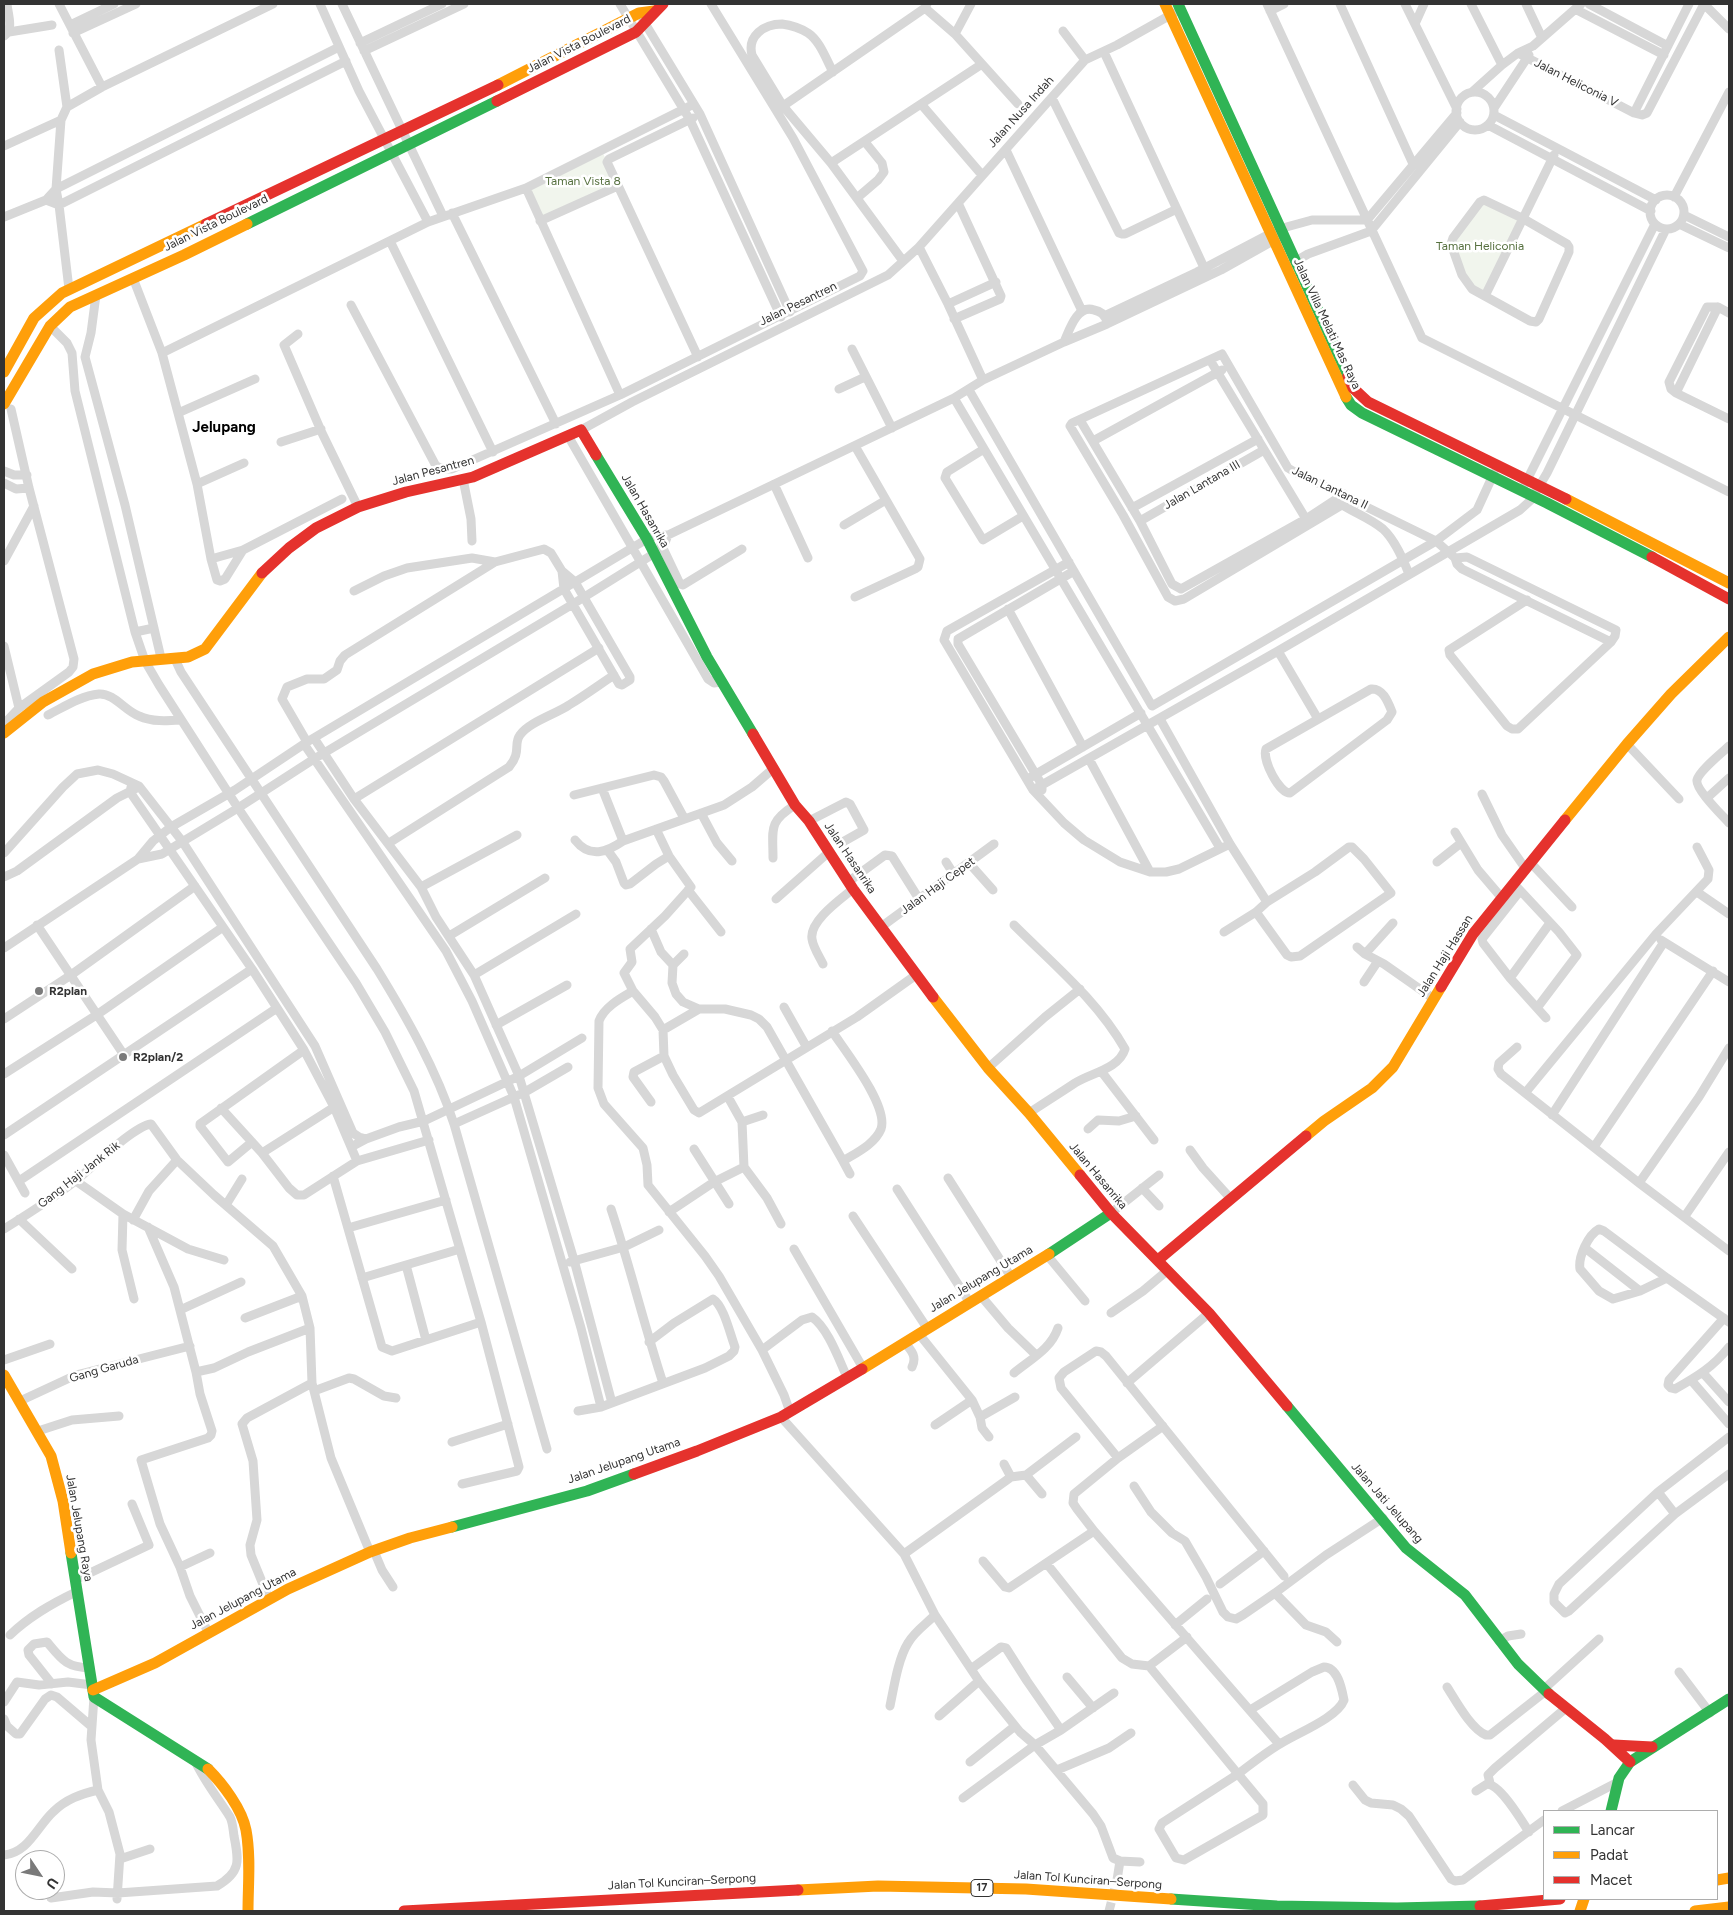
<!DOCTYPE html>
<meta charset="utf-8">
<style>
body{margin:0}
#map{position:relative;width:1733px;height:1915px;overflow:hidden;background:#fff;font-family:Figtree,sans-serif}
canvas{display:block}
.frame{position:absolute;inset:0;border:5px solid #333;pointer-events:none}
.legend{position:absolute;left:1543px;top:1810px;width:175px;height:90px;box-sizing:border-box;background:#fff;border:1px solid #adadad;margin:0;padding:6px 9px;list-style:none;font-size:15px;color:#333}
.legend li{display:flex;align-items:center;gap:10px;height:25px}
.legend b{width:25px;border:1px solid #adadad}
.north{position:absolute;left:15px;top:1850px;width:50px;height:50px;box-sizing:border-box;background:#fff;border:1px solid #adadad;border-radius:50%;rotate:124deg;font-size:14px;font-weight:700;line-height:20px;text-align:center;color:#333}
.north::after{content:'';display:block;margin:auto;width:18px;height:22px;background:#7a7a7a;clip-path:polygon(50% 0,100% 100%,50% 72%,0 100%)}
</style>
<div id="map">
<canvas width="1733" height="1915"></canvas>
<div class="frame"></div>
<ul class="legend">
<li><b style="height:6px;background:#30b455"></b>Lancar</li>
<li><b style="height:6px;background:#ff9f0a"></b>Padat</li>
<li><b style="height:6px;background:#e5322d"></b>Macet</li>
</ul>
<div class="north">U</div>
</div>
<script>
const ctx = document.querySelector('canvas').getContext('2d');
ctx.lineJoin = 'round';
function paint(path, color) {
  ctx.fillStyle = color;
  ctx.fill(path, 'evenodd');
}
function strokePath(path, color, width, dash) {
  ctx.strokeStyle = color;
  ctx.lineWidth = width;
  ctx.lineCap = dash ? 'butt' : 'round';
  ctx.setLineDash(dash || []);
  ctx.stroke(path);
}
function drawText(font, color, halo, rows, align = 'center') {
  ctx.font = font + ' Figtree,sans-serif';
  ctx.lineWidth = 5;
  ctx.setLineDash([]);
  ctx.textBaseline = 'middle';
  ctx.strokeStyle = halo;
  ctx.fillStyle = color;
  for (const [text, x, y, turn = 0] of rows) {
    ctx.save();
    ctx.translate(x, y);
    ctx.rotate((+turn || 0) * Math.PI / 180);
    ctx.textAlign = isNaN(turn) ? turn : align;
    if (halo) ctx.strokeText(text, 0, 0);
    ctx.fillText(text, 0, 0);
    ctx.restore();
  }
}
const green = new Path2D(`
 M602 151 618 186 540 221 526 188Z
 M1484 200 1522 218 1485 296 1472 289 1451 249 1453 238Z`);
const streetTunnel = new Path2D(`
 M1109 1911 1117 1880`);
const street = new Path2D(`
 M59 4 102 87
 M320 4 359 91 428 222
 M342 4 443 216
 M620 4 690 120 781 317
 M1267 4 1422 338 1729 492
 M1340 4 1413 164
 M1405 4 1457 109
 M1471 4 1502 65
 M1526 4 1542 38
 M1589 4 1668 46
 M1704 4 1729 29
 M925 8 955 34 1018 104
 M1575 9 1664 55
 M1270 11 1284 4
 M643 20 700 114 790 312
 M1415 24 1424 4
 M70 25 114 4
 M1063 31 1085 60
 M9 32 52 25
 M73 33 136 4
 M955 34 971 4
 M4 36C14 29 8 15 7 4
 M360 43 442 4
 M59 50 67 107
 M364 51 464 4
 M1104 52 1207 274
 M1518 53 1634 113 1642 115 1647 113 1704 4
 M833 72C826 59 820 41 808 33 800 28 790 25 782 24 764 24 747 36 752 55L783 106 831 163 903 261
 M1472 92 1502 65 1518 53 1533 46 1581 4
 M1456 111a19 19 0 1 1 38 0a19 19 0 1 1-38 0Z
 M1052 98 1119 233 1122 234H1125L1177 209
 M921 104 982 175
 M783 106 925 8 927 4
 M1494 108 1529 55
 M1634 113 1689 4
 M1494 115 1656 200
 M693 118 609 159 607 162 698 357
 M61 120 56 189 59 205 69 289
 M1488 125 1651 211
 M4 146 61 120 67 107 102 87 273 4
 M1006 150 1082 311
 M831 163 982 64
 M1650 212a17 17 0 1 1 34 0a17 17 0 1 1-34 0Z
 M1674 197 1729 92
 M857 198 878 180 884 172 882 163 865 142
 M46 200 59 205 346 61
 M1484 200 1522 218 1567 244 1569 247V252L1539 319 1536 322 1530 321 1472 289 1462 275 1451 244 1453 238 1480 202Z
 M452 213 556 424
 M1684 215 1729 237
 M4 217 46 200 56 189 339 47
 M540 221 618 186
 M1679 224 1729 248
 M390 241 493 452
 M919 247 948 304 983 380
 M1291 264 1308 254 1371 231 1460 122
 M133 278 162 353
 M96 295 91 333 85 357 125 505 161 658
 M1485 296 1554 155
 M948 304 996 282
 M351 305 436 466 443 469H452L620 395 860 276 863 271 793 138 711 4
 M1729 313 1718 307H1707L1669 382 1671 389 1676 393 1729 419
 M1104 316 1197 272 1279 229 1312 220H1367L1457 113
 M954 319 1000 299 1001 296 958 203
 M50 326 67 343 72 353 75 391 135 632 145 661 159 685 238 808 356 983 385 1032 414 1091 481 1322 519 1467 517 1471 462 1484
 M298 334 284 345 322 433 358 507
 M1064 342C1069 331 1077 304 1094 310 1099 311 1104 314 1106 319
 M852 349 892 428
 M1210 360 1306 519
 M839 389 865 377
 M969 390 1152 706 1436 541 1477 510 1494 473
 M1676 393 1718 307
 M620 395 526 188 694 104
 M954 398 1220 848
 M178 413 255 379
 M1080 420 1140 521 1172 584 1181 589 1306 519 1344 494
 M581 430 632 402 888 275 919 247 1085 60 1117 45 1174 13
 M571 441 708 679 714 683 721 682
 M1093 441 1222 370
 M281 442 321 429
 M984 449 947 472 945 478 983 540 1023 516
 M4 471 14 475H27
 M463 479 471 519 472 541
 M4 483 16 489 29 488
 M197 484 244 463
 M774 484 808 558
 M1525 484 1655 224
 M1351 498 1342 505 1184 599 1175 601 1168 597 1123 515 1070 426 1072 423 1222 354 1288 468 1293 471 1436 541 1455 558 1457 564 1462 569 1611 642
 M1338 502C1352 512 1370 518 1383 529 1395 540 1403 559 1409 574
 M1132 508 1258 439
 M1140 521 1264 450
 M844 525 886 500
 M661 544 680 584 683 585 742 549
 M243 550 225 579 220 581 217 580 211 559 197 484 162 353 428 222 526 188
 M1455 558 1467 557 1616 630 1615 636 1611 642 1518 729H1512L1507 726 1450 655 1449 650 1527 600
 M211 559 243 550 342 499
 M4 561 34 506
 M1069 562 947 631 944 640 1033 790 1064 823 1084 840 1120 862 1150 872H1166L1179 869 1230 844
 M354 591 384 576 407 568 472 558 495 562
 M855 597 915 569 918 567 920 559 855 446
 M1008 609 1083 747
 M135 632 154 628
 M4 646 19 708
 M1278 651 1318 719
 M175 659 181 672 377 969C407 1018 436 1069 454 1124L547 1449
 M1371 689C1383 688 1388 702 1392 712L1387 720 1290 793C1279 793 1262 760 1266 749Z
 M48 715C64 707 80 696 99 694 114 693 125 711 139 716 153 722 166 721 181 720
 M1160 719 1230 844 1267 902
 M4 724 19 708 69 672 73 667 74 659 29 488 11 409
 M314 738 354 799 421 887 436 917 474 975 519 1076 574 1260 612 1403
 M307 742 282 699 287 687 307 679H324L337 670 340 661 345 655 495 562 544 549 551 553 562 571 575 582 630 677V680L622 685 619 684 564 589 562 571
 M304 744 446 951 472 1001 514 1097 581 1328 601 1407
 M1627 744 1679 799
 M1729 746C1722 753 1699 771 1697 780 1695 789 1723 816 1729 823
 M1089 759 1150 872
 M1031 777 1141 713
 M132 783 130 792 252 969 304 1050 334 1107 357 1161
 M602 788 623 841 724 805 752 787 774 768
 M1033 790 1278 651 1520 510 1531 500 1547 473 1666 229
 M1042 790V785L958 644V639L1074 571
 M1482 794 1502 835 1525 868
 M574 795 654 775 661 777 664 781 684 818
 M1707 798 1729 778
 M354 799 599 648
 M701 813 717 843 732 861
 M809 821 846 802 850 804 864 830 841 843
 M656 829 669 856 691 887 665 916 630 949 632 962 624 973 633 991C621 998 604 1007 599 1021L598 1088 604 1104 643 1148 647 1165 648 1185 705 1256 719 1276 762 1350 784 1395 790 1412
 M1455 832 1478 870 1501 897
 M575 840C590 859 607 852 623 841
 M389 843 509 767C522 752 513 744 520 735 529 722 556 714 569 705 584 696 599 685 614 675
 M608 851 616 862 624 883 626 885 630 884 656 864 669 856
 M4 853 63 787 77 774 98 770 113 774 139 786 182 841 315 1046 353 1133 359 1137 366 1139
 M773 858C773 829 768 822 795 805
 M138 859 162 854 238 808 314 759 573 604 663 548 668 535
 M946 862 953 873
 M1437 862 1461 843
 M1530 862 1572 907
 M969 863 993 890
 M4 877 17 871 117 798 135 789
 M848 882 885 855 892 856 919 899
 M421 887 517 835
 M1517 887 1559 932 1577 955 1537 1008
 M688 890 721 932
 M1520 891 1482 939 1483 943 1510 978 1546 1018
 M1697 892 1729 914
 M776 899 829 852
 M37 925 124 1055
 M1014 925C1053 964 1097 1000 1125 1049 1119 1069 1091 1073 1075 1083 1060 1093 1044 1103 1029 1113
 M881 927 994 844
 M651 929 661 952 673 965 672 983 676 994 683 1002 699 1009H725L751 1015 759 1019 767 1027 843 1161
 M1224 932 1256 912 1267 902 1315 872 1349 847H1352L1364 859 1391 893 1300 956 1291 957 1287 955 1256 912
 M449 936 545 878
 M1661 940 1729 982
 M1357 947 1365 954 1393 923
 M4 948 138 859 153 841 171 827 235 790 307 742 647 539 657 535H668L954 398 983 380 1064 342 1107 324 1221 270 1278 238
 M1365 954 1384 964 1434 999
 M823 964C819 956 813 947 812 939 809 921 841 899 853 889
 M673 965 684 954
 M474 975 576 914
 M1510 978 1550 923
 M1364 982 1378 961
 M633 991 655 1017 663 1030 699 1009
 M784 1007 806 1046
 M4 1019 71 975 195 886
 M496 1025 567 985
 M663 1030 664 1056 673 1075 694 1110 699 1113 857 1017 916 975
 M832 1031C845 1051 889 1106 881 1129 875 1144 856 1153 843 1161L850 1174
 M1517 1047 1499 1063 1498 1069 1501 1074 1639 1183 1729 1251
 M988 1068 1045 1017 1080 989
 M1101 1071 1154 1140
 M4 1074 98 1014 223 927
 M1526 1092 1656 934 1708 879 1709 870 1697 847
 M728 1097 742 1122 744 1167 767 1198 781 1224
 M651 1102 633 1077 634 1072 664 1056
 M221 1108 262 1153 289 1188 297 1195H304L357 1161 429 1140
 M1552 1115 1664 942
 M742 1122 763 1115
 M454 1124 525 1092 568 1067
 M1088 1129 1098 1120 1119 1121 1136 1116
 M4 1135 252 969
 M252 1142 228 1162 200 1126V1124L304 1050
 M351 1147 366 1139 399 1127 424 1121 519 1076 582 1038
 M1594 1147 1713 971
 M694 1149 729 1204
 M1190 1150 1203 1168 1231 1199
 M262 1153 339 1104
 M4 1155 25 1193
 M333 1176 382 1347 392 1351 481 1322
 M948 1178 1011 1277
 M19 1181 277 1008
 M76 1181 123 1214 188 1249 224 1260
 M1639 1183 1699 1097 1729 1048
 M1142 1188 1159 1206
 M897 1189 970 1303
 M226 1205 242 1179
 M611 1209C630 1266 644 1325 663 1383
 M669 1212 714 1182 744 1167
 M1111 1213 1159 1175
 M123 1214 122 1250 134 1299
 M853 1216 927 1328
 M1685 1216 1729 1152
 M19 1219 72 1269
 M133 1220 149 1191 177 1160
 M348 1228 446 1200
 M4 1229C28 1214 52 1199 74 1182 91 1169 132 1127 151 1124L177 1160 214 1195 273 1246 302 1296 310 1328 248 1352 214 1368 196 1372 174 1287 148 1227
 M1585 1248 1640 1291
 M794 1249 863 1368
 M1047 1255 1085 1301
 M570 1262 624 1247 659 1230
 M406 1265 426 1340
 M362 1278 460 1249
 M1667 1278 1640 1291 1613 1299 1599 1291 1580 1269C1578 1257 1588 1235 1599 1229L1604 1231 1667 1278 1729 1322
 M981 1296 1008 1328 1036 1355
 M180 1310 241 1282
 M1111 1313 1143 1291 1168 1270
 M245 1318 302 1296
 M1724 1318 1669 1380 1668 1385 1671 1388 1675 1389C1698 1376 1713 1367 1729 1347
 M310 1328 312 1383 331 1458 370 1552
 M919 1334 972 1400 980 1417 1015 1397
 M905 1343C912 1351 917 1357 912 1367
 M762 1350 802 1320 812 1317C828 1328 839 1360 847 1377
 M4 1360 50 1344
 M196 1372 200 1394 212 1431 211 1435 208 1438 141 1460 160 1524 180 1567 190 1596 208 1632
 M1014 1373C1031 1359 1051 1349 1058 1328
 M1703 1373 1729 1402
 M1691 1380 1729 1424
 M1127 1383 1209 1313
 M314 1391 349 1378 354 1379 384 1396 396 1398
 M20 1401 76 1375 190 1346
 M578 1411 601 1407 705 1368 729 1356 734 1351 735 1347C730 1334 724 1306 713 1299L674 1323 649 1342
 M781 1417 904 1554
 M980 1417 982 1428 989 1437
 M935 1425 972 1400
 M38 1431 72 1420 119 1416
 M1729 1437 1658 1492 1559 1584 1554 1594V1602L1565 1613 1569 1611 1675 1514 1729 1474
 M452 1442 508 1424
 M1118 1458 1061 1388 1059 1378 1064 1372 1096 1351 1101 1352 1106 1356 1284 1576
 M1004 1464 1011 1477
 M1026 1475 1076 1437
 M1134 1486 1151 1512 1172 1533 1185 1541 1206 1577 1223 1612 1228 1617 1236 1619 1243 1615 1275 1593 1326 1555 1383 1518
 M1658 1492 1675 1514
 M1042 1494 1026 1475 1011 1477 904 1554 935 1615 979 1681 1020 1732 1035 1745 1093 1814 1101 1826 1113 1858 1120 1861 1140 1862
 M1094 1531 1077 1509 1073 1503 1074 1494 1118 1458 1163 1426
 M374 1551 382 1570 393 1587
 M983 1561 1005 1587 1009 1588 1094 1531 1279 1744
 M1047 1564 1122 1658 1132 1664 1149 1666 1238 1774C1251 1764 1265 1753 1280 1744 1297 1733 1337 1718 1344 1700 1342 1690 1338 1667 1324 1667L1312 1672 1250 1710
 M180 1567 210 1553
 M75 1580 149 1545 132 1504
 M1220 1584 1264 1551
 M1275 1593 1306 1625 1326 1632 1337 1642
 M269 1599 251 1555 250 1545 257 1520 253 1461 242 1424 247 1418 312 1383
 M1175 1625 1207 1599
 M10 1635C30 1616 51 1604 76 1592
 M1499 1641 1508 1636 1521 1634
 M1149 1666 1187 1637
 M971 1669 1001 1647 1006 1648 1027 1681 1061 1730
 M1679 1672 1710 1713
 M1067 1677 1093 1708
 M52 1684 29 1655 28 1650 34 1644 47 1642C62 1660 66 1667 90 1668
 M1447 1687C1456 1701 1471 1729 1486 1735H1490L1546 1691
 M1544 1689 1599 1639
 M94 1697 91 1740 98 1790 109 1812 120 1854 117 1899
 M4 1702 17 1682 39 1685 68 1682 92 1685
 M890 1706C894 1687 898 1659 908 1643 914 1632 926 1624 935 1615
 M939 1716 979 1681
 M4 1719 7 1726 16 1734H20L45 1699 51 1695 57 1697 91 1726
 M970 1762 1015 1726
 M1057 1770 1109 1748 1131 1733
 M1238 1774 1263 1804V1815L1184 1860 1176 1858 1159 1829 1162 1823Z
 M1490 1783 1488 1775 1495 1768 1566 1708
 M1353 1785 1365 1800 1371 1803 1393 1805 1401 1809 1409 1816 1451 1879 1455 1881 1463 1880 1544 1820
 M1476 1791 1487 1784C1500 1784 1522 1821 1529 1832
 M963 1798 1035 1745 1061 1730 1114 1693
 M1562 1811 1618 1782
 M4 1855C28 1853 37 1827 53 1812 66 1799 81 1794 98 1790
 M120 1859 150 1849
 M1117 1880 1120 1861
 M51 1898 93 1892 118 1893 217 1886C241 1872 239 1861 234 1836 233 1830 233 1823 230 1817 218 1798 204 1781 195 1761`);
const fast = new Path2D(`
 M1178 4 1348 376
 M247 224 497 101
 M1346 397 1351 405 1362 413 1547 503 1652 557
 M596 455 647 539 707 657 753 734
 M1049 1254 1111 1213
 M1287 1406 1406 1548 1465 1595 1518 1664 1549 1694
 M452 1527 587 1491 634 1474
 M71 1553 94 1697 208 1769
 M1611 1811 1619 1778 1630 1762 1729 1699
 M1171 1899 1277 1906 1397 1908 1480 1906`);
const slow = new Path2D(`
 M1165 4 1346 397
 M498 85 639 13 654 11
 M4 372 34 318 62 293 206 224
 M4 404 50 326 70 307 184 255 247 224
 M1566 499 1729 583
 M4 733 43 702 93 674 132 662 188 657 205 649 262 573
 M1565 820 1627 744 1671 694 1729 637
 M933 997 988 1068 1029 1113 1080 1175
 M1306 1136 1324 1121 1372 1088 1393 1067 1441 987
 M862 1369 1049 1254
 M4 1375 51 1456 63 1501 71 1553
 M93 1690 155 1663 288 1589 370 1552 410 1538 452 1527
 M208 1769C223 1784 242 1809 246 1830 251 1857 248 1885 248 1911
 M1717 1880 1729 1878
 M798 1890 878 1886 1026 1889 1171 1899
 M1580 1911 1584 1899
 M1695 1911 1729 1907`);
const jam = new Path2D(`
 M497 101 636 32 663 4
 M206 224 498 85
 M1348 376 1353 388 1368 402 1566 499
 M1652 557 1729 599
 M262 573 289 548 316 528 358 507 406 492 473 477 581 430 596 455
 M753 734 795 805 809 821 853 889 933 997
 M1441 987 1473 934 1565 820
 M1080 1175 1111 1213 1209 1313 1287 1406
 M1158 1260 1306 1136
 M634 1474 697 1451 781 1417 862 1369
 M1549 1694 1605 1739 1630 1762
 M1614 1745 1652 1747
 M1480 1906 1560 1899
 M404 1911 798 1890`);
const markers = [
 [39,991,5,"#7a7a7a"],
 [123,1057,5,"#7a7a7a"]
];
const shields = [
 [982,1888,22]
];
const shieldNames = [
 ["17",982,1888]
];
const streetNames = [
 ["Jalan Vista Boulevard",579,44,-27],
 ["Jalan Heliconia V",1576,83,27],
 ["Jalan Nusa Indah",1021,112,-48],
 ["Jalan Vista Boulevard",216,223,-26],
 ["Jalan Pesantren",798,304,-26],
 ["Jalan Villa Melati Mas Raya",1327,324,65],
 ["Jalan Pesantren",433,471,-15],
 ["Jalan Lantana III",1202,485,-30],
 ["Jalan Lantana II",1330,488,26],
 ["Jalan Hasanrika",645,511,60],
 ["Jalan Hasanrika",850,858,56],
 ["Jalan Haji Cepet",938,886,-36],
 ["Jalan Haji Hassan",1445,956,-58],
 ["Gang Haji Jank Rik",79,1175,-38],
 ["Jalan Hasanrika",1098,1176,50],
 ["Jalan Jelupang Utama",981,1279,-31],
 ["Gang Garuda",104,1369,-16],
 ["Jalan Jelupang Utama",624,1461,-19],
 ["Jalan Jati Jelupang",1387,1503,49],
 ["Jalan Jelupang Raya",79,1528,80],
 ["Jalan Jelupang Utama",243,1599,-28],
 ["Jalan Tol Kunciran–Serpong",1088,1880,4],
 ["Jalan Tol Kunciran–Serpong",682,1882,-3]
];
const parkNames = [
 ["Taman Vista 8",583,181],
 ["Taman Heliconia",1480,246]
];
const poiNames = [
 ["R2plan",49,991],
 ["R2plan/2",133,1057]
];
const quarterNames = [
 ["Jelupang",224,428]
];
paint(green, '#f1f5ed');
strokePath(streetTunnel, '#d6d6d6', 9, [9, 4.5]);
strokePath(street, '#d7d7d7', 9);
strokePath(fast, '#30b455', 11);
strokePath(slow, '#ff9f0a', 11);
strokePath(jam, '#e5322d', 11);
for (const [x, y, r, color] of markers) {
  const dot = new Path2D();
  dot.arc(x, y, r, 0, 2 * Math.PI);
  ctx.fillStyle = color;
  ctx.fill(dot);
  strokePath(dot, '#fff', 2);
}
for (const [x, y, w] of shields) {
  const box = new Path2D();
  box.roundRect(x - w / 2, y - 8.5, w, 17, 4);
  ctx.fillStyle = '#fff';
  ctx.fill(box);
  strokePath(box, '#333', 1);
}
drawText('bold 11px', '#333', null, shieldNames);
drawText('12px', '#333', '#fff', streetNames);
drawText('12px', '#56703f', '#fff', parkNames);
drawText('bold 12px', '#333', '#fff', poiNames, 'left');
drawText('bold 15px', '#000', '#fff', quarterNames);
</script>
